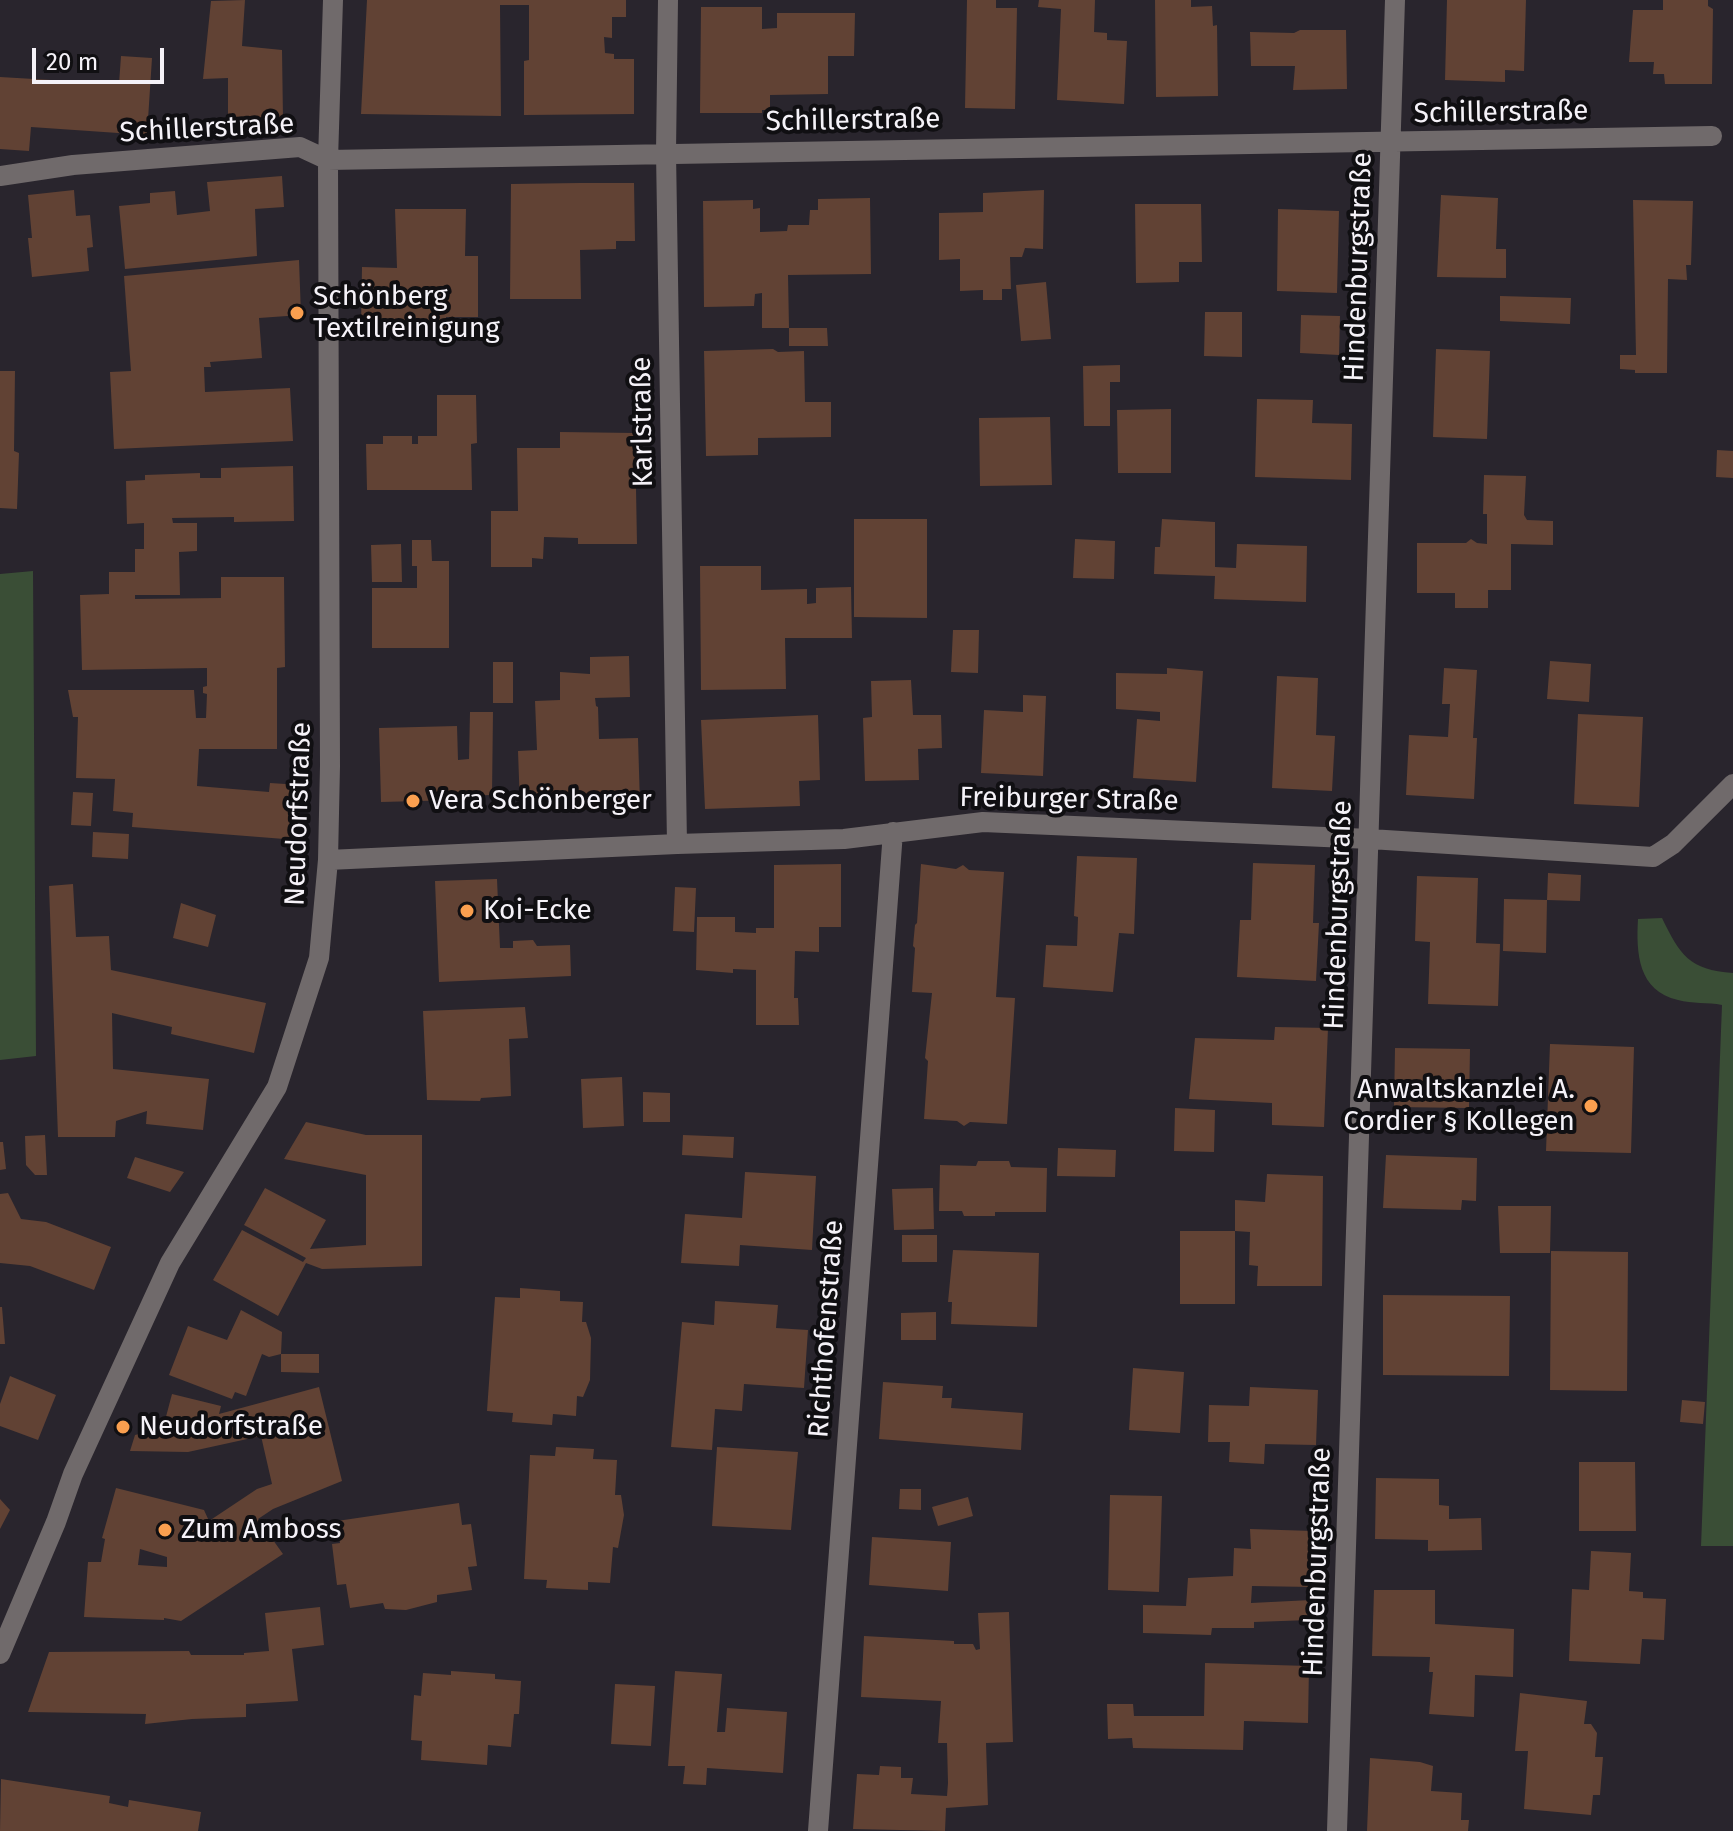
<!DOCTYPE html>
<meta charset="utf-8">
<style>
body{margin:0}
#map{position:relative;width:1733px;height:1831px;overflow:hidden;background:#29252d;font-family:"Fira Sans",sans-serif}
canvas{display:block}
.scale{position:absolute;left:32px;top:48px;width:132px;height:36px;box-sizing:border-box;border:4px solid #f5f2f8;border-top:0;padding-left:10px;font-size:24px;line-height:28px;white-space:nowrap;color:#f5f2f8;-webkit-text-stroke:6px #100f12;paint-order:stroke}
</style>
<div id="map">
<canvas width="1733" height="1831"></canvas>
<div class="scale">20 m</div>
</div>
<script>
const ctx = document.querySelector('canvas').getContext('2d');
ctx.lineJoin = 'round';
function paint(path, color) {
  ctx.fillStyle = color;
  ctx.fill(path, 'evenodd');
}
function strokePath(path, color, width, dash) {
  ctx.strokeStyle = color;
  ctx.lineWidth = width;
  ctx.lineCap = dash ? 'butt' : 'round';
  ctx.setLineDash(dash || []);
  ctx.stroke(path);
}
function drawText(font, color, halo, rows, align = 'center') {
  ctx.font = font + ' "Fira Sans",sans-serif';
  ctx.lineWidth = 8;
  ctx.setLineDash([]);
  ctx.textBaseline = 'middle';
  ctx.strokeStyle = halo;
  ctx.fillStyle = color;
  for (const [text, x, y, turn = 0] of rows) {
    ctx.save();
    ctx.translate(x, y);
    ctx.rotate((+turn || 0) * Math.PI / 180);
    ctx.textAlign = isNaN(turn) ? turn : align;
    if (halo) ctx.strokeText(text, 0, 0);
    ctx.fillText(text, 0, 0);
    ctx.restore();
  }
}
const green = new Path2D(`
 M33 571 36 1056 0 1060V574Z
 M1662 918C1680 955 1689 970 1733 973V1546H1701L1722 1005C1708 1002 1692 1004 1678 1000 1638 991 1636 953 1638 919Z`);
const building = new Path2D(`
 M245 0 242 46 282 50 283 119 228 127V78L203 79 211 1Z
 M367 0H626V17H612V38L604 37 605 53 614 54V59H634V114L524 115V61L529 60V5H500L501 116 361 114Z
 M967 0H996V8H1017L1015 109 965 108Z
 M1039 0H1095L1094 32 1107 33V40L1127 41 1124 104 1057 100 1061 9 1038 7Z
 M1155 0H1191V7L1212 6 1213 26 1217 25 1218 96 1156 97Z
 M1447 0H1526L1524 71 1505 70V82L1445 80Z
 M1663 0H1708V6L1713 9 1712 84H1665L1664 74H1653L1654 62H1629L1633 10H1663Z
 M701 7H762V29L777 28V13H855L854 56H828V94L770 95V110H762V113H700Z
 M1300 30H1346L1347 89 1293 90 1295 66H1251L1250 32 1294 33Z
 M121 56 152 58 147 135 31 127 29 151 0 149V77L119 84Z
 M282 176 284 207 255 209 257 256 125 269 119 206 150 203V193L175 191 177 215 210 211 207 182Z
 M579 183H634L635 241H616V249L580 250 581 299H510L511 184Z
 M74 190 76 216 90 215 93 247 87 248 89 271 32 277 28 238H32L28 195Z
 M1044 190 1043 249 1025 248 1022 257H1010L1011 289H1002V300H983V290L960 291V259L939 260V213L983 212V193Z
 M1441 195 1498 198 1496 249H1506V278L1437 277Z
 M870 198 871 274 788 275 789 328H827L828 346H789V328H762V293L755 294 754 306 704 307 703 201 753 200V209L760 208V232L787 231 788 225H809L810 210H818V199Z
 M1633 200 1693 201 1691 265H1686L1687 280 1668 279 1667 373H1635V370L1620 369V355H1636Z
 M1135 204H1201L1202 262H1179V282L1136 283Z
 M395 209H466L465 256H478V317H446L447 330 361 328 362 267 397 268Z
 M1278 209 1339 211 1337 293 1277 291Z
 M299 260 301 315 259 318 262 358 210 362 211 367H204L205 392 290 388 293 441 114 449 110 372 131 371 124 276Z
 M1046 282 1051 339 1021 341 1016 285Z
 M1500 296 1571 298 1570 324 1500 321Z
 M1205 312H1242V357L1204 356Z
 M1301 315 1340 316 1339 355 1300 353Z
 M773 349 778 352 804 351 805 402H831V437L758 438V455L706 456 704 351Z
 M1436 349 1490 351 1487 439 1433 437Z
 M1120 365V382H1110V426H1084L1083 366Z
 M0 371H15L14 451 19 453 17 509 0 508Z
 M437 395H476L477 443 471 444 472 490H367L366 444H383V436H412V444H418V436H437Z
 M1257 399 1313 400 1312 423 1352 424 1351 480 1255 477Z
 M1171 409V473H1118L1117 410Z
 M1050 417 1052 485 980 486 979 418Z
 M560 432 635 433 637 544H578V538L544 537 543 559 532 558V567H491V511H518L517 448H560Z
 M1717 450 1733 451V478L1716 477Z
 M293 466 294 521 234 522V517L172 518 173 523H197V551L179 552 180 595H135V599L221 598V577H284L285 667 277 668V749H199L197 786 269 792 270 783 301 785 297 840 132 827 133 813 113 811 115 779 76 778 78 717H73L68 690H194L196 718H206L207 694 203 693V687L207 686V668L82 670 80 595 109 594V572H135V549H144V523L127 524 126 481 145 480V475L200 473V478H221V468Z
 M1484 475 1526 476 1524 515 1527 520 1553 521V545L1511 544V590H1488V608H1455V593H1417V543H1466L1471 539 1477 543 1487 544V514H1483Z
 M854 519H927V618L854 617Z
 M1162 519 1215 522V567L1236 568 1237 544 1307 546 1306 602 1214 599 1215 576 1154 574 1155 547H1160Z
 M1075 539 1115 541 1114 579 1073 578Z
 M412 540H431L432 561H449V648H372V588H417V566H412Z
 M401 544 402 582H372L371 545Z
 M700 566H761V590L807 589V604L816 603V588L851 587 852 638H785L786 689 701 690Z
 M953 630H979L978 673 951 672Z
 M629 656 630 697 595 698 596 706 598 707 599 739 638 738 640 804 520 807 518 751 537 750 535 701 560 700V672L590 674V657Z
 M1550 661 1591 664 1589 702 1547 699Z
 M493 662H513V703H493Z
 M1167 668 1203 671 1196 782 1133 778 1137 719 1160 721V712L1116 709V673L1167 674Z
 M1444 668 1477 670 1473 738H1477L1474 799 1406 795 1409 735 1448 737 1450 704H1442Z
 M1277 676 1318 678 1316 735 1335 736 1332 791 1272 788Z
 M911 680 913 715H941L942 748 918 749 919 780 865 781 863 718 872 717 871 681Z
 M1023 695 1046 696 1043 776 981 773 984 710 1023 712Z
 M470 712H493L492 795 459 796V800L381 802 379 728 457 726 458 760 469 759Z
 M1578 714 1643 717 1639 807 1574 804Z
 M818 715 820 780 799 781 800 806 705 809 701 720Z
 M73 792 93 793 91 826 71 825Z
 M93 832 129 834 128 859 92 857Z
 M1077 856 1137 858 1134 934 1119 933 1113 992 1043 987 1046 945 1077 946 1078 917 1074 916Z
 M1253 863 1315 865 1313 923H1319L1316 981 1237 977 1240 920H1251Z
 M841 864V927H819V952L795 951 794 998H798L799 1025H756V970L733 969V973L696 970 697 917H735V932L756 933V928H774V865Z
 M921 864 956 869 963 865 969 870 1004 872 996 997 1015 998 1007 1124 970 1122 964 1126 957 1121 924 1119 928 1061 925 1058 932 993 912 992 915 948 913 946 915 925 917 923Z
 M1548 873 1581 875 1580 901 1547 900Z
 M1417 876 1478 878 1476 943 1500 944 1498 1006 1428 1004 1430 942 1415 941Z
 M497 879 500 948H513V941L533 940 537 946 570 945 571 976 439 982 435 881Z
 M73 884 76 937 109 936 111 970 266 1003 254 1053 171 1034 172 1027 112 1013 113 1069 209 1079 203 1130 146 1124 147 1111 116 1121 115 1137H58L49 886Z
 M675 887 696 888 694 932 673 931Z
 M1504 899 1547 900 1546 953 1503 951Z
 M181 903 216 915 208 947 173 938Z
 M525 1007 528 1038 509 1039 511 1096 481 1098 480 1101 427 1100 423 1011Z
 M1275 1027 1328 1028 1324 1127 1272 1125V1103L1189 1099 1195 1038 1274 1040Z
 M1550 1044 1634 1047 1631 1153 1546 1151Z
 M1395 1048 1470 1049 1469 1108 1394 1107Z
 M622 1077 624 1126 583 1128 581 1079Z
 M643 1092 670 1093V1122H643Z
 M1175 1108 1215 1110 1214 1152 1174 1151Z
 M306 1122 366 1135H422V1266L322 1269 306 1263 278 1316 213 1280 242 1230 303 1262 306 1258 244 1225 265 1188 326 1220 310 1249 366 1245V1175L284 1159Z
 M45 1135 47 1175H35L26 1165 25 1136Z
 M683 1135 734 1137 733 1158 682 1155Z
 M0 1142H3L6 1169 0 1170Z
 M1058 1148 1116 1150 1115 1177 1057 1176Z
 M1386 1155 1477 1158 1476 1201 1462 1200 1461 1210 1383 1208Z
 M135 1157 184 1172 170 1192 127 1178Z
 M978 1161H1009L1011 1167 1047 1168 1046 1212H995V1216H964L962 1211H939L940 1165 976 1166Z
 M745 1172 816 1176 812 1250 740 1245 739 1266 681 1263 685 1214 742 1218Z
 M1267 1174 1323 1176 1322 1286H1257L1258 1266 1249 1265 1250 1232 1235 1231V1304H1180V1231H1235V1200L1265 1202Z
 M933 1188 934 1229 894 1230 892 1189Z
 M8 1193 21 1219 46 1222 111 1247 94 1290 30 1266 0 1263V1194Z
 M1498 1206H1551L1550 1253H1500Z
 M902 1235H937V1262H902Z
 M953 1250 1039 1253 1037 1327 951 1324 952 1302H948Z
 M1551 1251 1628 1252 1627 1391 1550 1390Z
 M520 1288 560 1291V1301L583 1302 582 1322H586L591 1338 590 1380 583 1397 577 1396 576 1416 553 1414 552 1425 512 1422 513 1413 487 1411 495 1297 520 1298Z
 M1383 1295 1510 1296 1509 1376 1383 1375Z
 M715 1301 778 1305 776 1328 808 1330 804 1388 744 1384 742 1411 715 1409 712 1450 671 1447 682 1322 714 1325Z
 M0 1307H2L5 1344H0Z
 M241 1310 282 1332 281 1354H319V1373L281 1372V1354L269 1357 262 1354 246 1396 235 1392 232 1399 169 1375 188 1326 227 1340Z
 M936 1312V1340H901V1313Z
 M1133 1368 1184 1372 1180 1433 1129 1430Z
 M10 1376 56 1395 38 1440 0 1426V1404Z
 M883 1382 943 1386 942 1398H952L951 1408 1023 1413 1021 1450 879 1439Z
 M319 1387 342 1481 273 1509 258 1519 283 1554 181 1621 164 1618V1620L84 1617 88 1562H101L105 1539 102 1538 116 1488 204 1510 209 1521 257 1489 272 1484 261 1436 188 1452 130 1451 135 1435 163 1428 172 1394 221 1406 219 1414ZM140 1549 167 1557V1567L138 1565Z
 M1250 1387 1318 1390 1316 1445 1265 1444 1264 1464 1229 1462 1230 1442H1208L1209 1405 1249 1406Z
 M1682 1400 1705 1402 1703 1424 1680 1422Z
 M556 1447 594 1449 593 1459 617 1460 615 1495H621L624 1515 618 1548 613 1547 610 1583 588 1582V1590L546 1588 547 1580 524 1579 530 1455 555 1456Z
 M717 1447 798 1452 791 1530 712 1526Z
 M1579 1462H1635L1636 1531H1579Z
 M1376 1478 1439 1479V1505L1449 1506V1519L1481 1518 1482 1550 1428 1551V1540L1375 1539Z
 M900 1489H921V1510L899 1509Z
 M1110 1495 1162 1496 1159 1592 1108 1590Z
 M968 1497 973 1516 938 1526 932 1507Z
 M0 1499 10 1510 0 1529Z
 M459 1503 462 1525 471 1524 477 1566 468 1567 472 1590 437 1595V1602L406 1610 385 1609 383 1603 350 1608 346 1584 337 1585 332 1544 340 1543 337 1521Z
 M1250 1529 1313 1531 1312 1587 1252 1586 1251 1603 1311 1600 1310 1620 1254 1622V1628H1212L1211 1635 1143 1633V1605L1186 1606 1188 1578 1233 1576 1234 1548 1251 1549Z
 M872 1537 951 1542 948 1591 869 1585Z
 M1591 1551 1631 1553 1629 1591 1643 1592V1598L1666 1599 1664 1640 1642 1639 1640 1664 1569 1661 1572 1589 1589 1590Z
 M1374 1590H1435V1624L1514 1629 1513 1677 1475 1675 1474 1717 1429 1714 1433 1672H1429L1430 1657 1372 1656Z
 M320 1607 324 1645 292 1649 298 1701 246 1704V1717L192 1719 145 1724 146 1714 28 1712 49 1652 189 1651 191 1655H244V1653L269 1651 265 1613Z
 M1009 1612 1013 1742 986 1743 988 1805 946 1808 945 1831 853 1829 857 1774 879 1775 880 1766 901 1767V1778H913L911 1794 947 1796 948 1783 947 1743H938L941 1701 861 1697 864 1636 954 1641V1644H973L976 1650 980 1649 978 1613Z
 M1205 1663 1309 1666 1308 1723 1244 1721 1243 1750 1133 1748 1132 1738 1108 1739 1107 1704H1133L1134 1716H1204Z
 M451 1671 495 1674V1679L521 1681 519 1714H514L511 1747 488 1745 487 1765 421 1760 422 1741 411 1740 414 1695 421 1696 423 1673 451 1675Z
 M675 1671 722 1674 717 1732H725L727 1708 787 1712 783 1773 707 1768 706 1785 683 1784 685 1766H668Z
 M615 1684 655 1686 651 1746 611 1744Z
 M1520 1693 1587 1701 1584 1724H1591L1597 1733 1595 1757H1603L1600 1795H1593L1591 1815 1524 1809 1528 1751H1515Z
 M1370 1758 1420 1762 1433 1766 1431 1791 1462 1793 1461 1820H1469L1468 1831H1367Z
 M1 1779 110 1796 109 1803 128 1807 129 1800 201 1812 198 1831H0Z`);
const minor = new Path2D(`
 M668 0 666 152 677 844
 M0 176 73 165 300 147 328 160C789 149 1251 147 1712 136
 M328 860 677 844 844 839 983 822 1370 839 1653 857 1673 844 1733 784
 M0 1654 56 1522 73 1474 170 1263 277 1087 319 958 328 860 330 766 328 160 333 0
 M818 1831 893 832
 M1337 1831 1395 0`);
const markers = [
 [297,313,8,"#fa9f4f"],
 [413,801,8,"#fa9f4f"],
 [467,911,8,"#fa9f4f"],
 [1591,1106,8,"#fa9f4f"],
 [123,1427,8,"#fa9f4f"],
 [165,1530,8,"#fa9f4f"]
];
const streetNames = [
 ["Schillerstraße",1501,113,-1],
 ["Schillerstraße",853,121,-1],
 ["Schillerstraße",207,129,-3],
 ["Hindenburgstraße",1359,267,-88],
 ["Karlstraße",643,422,-91],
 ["Freiburger Straße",1069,800,1],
 ["Neudorfstraße",299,814,-88],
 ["Hindenburgstraße",1339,915,-88],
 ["Richthofenstraße",827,1329,-86],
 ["Hindenburgstraße",1318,1562,-88]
];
const poiNames = [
 ["Schönberg",313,297],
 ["Textilreinigung",313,329],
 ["Vera Schönberger",429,801],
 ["Koi-Ecke",483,911],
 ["Anwaltskanzlei A.",1575,1090,"right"],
 ["Cordier § Kollegen",1575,1122,"right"],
 ["Neudorfstraße",139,1427],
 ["Zum Amboss",181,1530]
];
paint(green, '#3a4e36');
paint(building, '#614234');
strokePath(minor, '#706a6b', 20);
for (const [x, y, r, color] of markers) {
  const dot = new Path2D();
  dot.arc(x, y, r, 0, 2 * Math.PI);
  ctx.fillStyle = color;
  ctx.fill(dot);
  strokePath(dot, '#100f12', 3);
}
drawText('28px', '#f5f2f8', '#100f12', streetNames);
drawText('28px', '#f5f2f8', '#100f12', poiNames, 'left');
</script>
